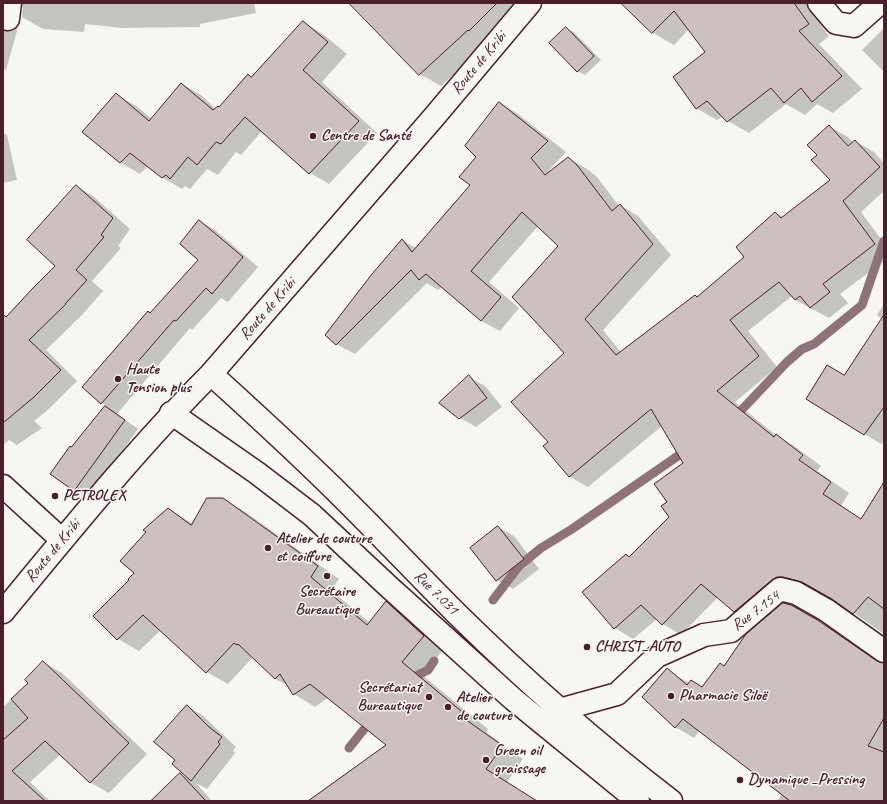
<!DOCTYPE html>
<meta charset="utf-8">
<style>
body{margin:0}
#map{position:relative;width:887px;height:804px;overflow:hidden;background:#f6f6f2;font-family:Caveat,sans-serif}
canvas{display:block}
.frame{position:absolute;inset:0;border:4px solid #4a1f2b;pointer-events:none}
</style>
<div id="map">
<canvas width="887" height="804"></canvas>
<div class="frame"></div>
</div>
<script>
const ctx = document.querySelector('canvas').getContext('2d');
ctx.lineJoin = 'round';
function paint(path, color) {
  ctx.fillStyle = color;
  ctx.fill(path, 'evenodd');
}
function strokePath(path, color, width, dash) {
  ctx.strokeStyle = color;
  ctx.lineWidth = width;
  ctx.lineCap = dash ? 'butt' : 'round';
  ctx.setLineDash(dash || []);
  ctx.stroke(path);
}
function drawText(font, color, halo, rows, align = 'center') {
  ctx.font = font + ' Caveat,sans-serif';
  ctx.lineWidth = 3;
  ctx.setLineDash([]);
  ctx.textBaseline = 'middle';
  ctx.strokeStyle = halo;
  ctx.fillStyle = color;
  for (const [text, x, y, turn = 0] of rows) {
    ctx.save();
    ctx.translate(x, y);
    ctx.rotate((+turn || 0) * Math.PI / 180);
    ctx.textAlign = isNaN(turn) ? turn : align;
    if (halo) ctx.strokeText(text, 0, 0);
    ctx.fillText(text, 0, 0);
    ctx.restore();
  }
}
const shadow = new Path2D(`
 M3 3H254L256 13 200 24V27L122 28 85 24 84 32 43 29 22 17 23 6 19 13 17 31 6 70 3 69Z
 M351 3H514L507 11 514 19 441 86 420 74Z
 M623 3H838L832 5 827 16 820 24 829 36 819 44 862 89 833 113 817 104 805 115 786 104 749 133 728 121 723 116 717 120 696 108 706 52 689 29 674 45 653 33Z
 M303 22 323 34 347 54 322 82 377 133 329 184 310 173 262 131 241 155 236 152 218 175 207 169 190 189 185 186 182 189 163 178 148 166 140 174 121 163 84 131 116 94 136 106 152 119 182 84 201 95 216 109 220 108 252 77Z
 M566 28 574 32 601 60 585 75 577 71Z
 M884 28V72L862 50Z
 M500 103 518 114 566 152 549 170 551 172 568 158 587 169 596 176 619 206 620 205 638 216 671 255 603 330 621 352 695 296 698 297 746 257 775 213 783 217 831 180 818 155 829 126 848 137 853 143 855 141 874 152 884 163V191L861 212 884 243V261L840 294 848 303 829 318 795 300 792 296 748 331 777 367 735 402 777 436 794 446 821 466 817 471 849 493 841 506 884 534V634L834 599 822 592 802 587 753 622 734 612 718 597 681 635 663 624 657 619 633 639 615 628 584 592 627 555 631 557 670 517 668 503 685 464 662 426 588 487 570 477 544 446 549 442 565 353 559 246 538 226 489 282 519 308 500 331 481 321 442 287 438 290 427 283 355 354 336 344 402 240 416 248 471 184 478 157Z
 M3 133 7 135 17 180 3 183Z
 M76 186 93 196 130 229 118 246 121 248 92 281 103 291 82 315 46 350 77 381 51 407 34 421 42 428 17 445 9 440 3 445V323L57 266Z
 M199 221 215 230 258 267 228 302 221 298 192 330 190 328 117 414 138 429 88 498 75 490 52 474 106 406 83 387 200 259Z
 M884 304V440L881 444 808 399 844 376 882 319 877 315Z
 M469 377 485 386 502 407 476 427 460 418 441 403Z
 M223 499 244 511 339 579 331 590 370 623 387 603 408 615 445 648 422 675 488 729 486 732 523 759 507 782 537 801H310L388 745 329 697 315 707 294 694 289 686 275 679 253 657 228 684 207 672 161 630 139 651 118 639 94 616 131 580 168 509 193 524Z
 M498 527 514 536 539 569 513 589 497 580Z
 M791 606 838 633 884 664V801H780L778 800 782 793 700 730 694 738 675 727 667 670 689 683 702 688Z
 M43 662 62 673 147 754 109 793 91 783 61 754 30 782 50 801H3V707L30 683Z
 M187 706 202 715 236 747 233 751 235 753 207 789 196 783 212 801H156L180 774 191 780 176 759Z`);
const stream = new Path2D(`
 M733 419 787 362 802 349 814 344 862 305 884 241
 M493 600 519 566 541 548 572 529 688 449
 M406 681 428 670 434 661
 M349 748 373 718`);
const building = new Path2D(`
 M349 3H497L469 31 468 30 419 75Z
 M621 3H794L809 24 799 31 842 76 812 102 801 88 784 103 771 88 727 122 707 101 696 109 673 77 705 52 674 11 652 33Z
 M303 21 328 42 303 70 359 121 309 174 245 117 221 144 216 142 197 165 188 157 170 179 166 175 162 178 130 153 120 163 82 132 116 93 149 121 181 83 213 110 218 106 219 107 248 74 251 77Z
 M566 27 594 56 577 72 549 43Z
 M499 102 548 141 531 158 545 175 568 157 577 165 612 211 620 204 653 244 585 319 616 355 695 295 697 297 744 257 736 247 775 212 781 218 830 180 811 160 817 155 807 145 829 125 848 146 855 140 880 167 843 201 875 244 823 284 830 292 810 308 800 296 795 300 779 282 730 320 759 356 717 391 774 437 776 434 803 455 799 460 831 482 823 494 861 519 884 482V609L868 597 853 614 832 599 802 582 783 577H777L772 580 734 612 701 584 662 625 641 605 614 629 582 592 626 554 629 557 669 517 661 506 667 502 654 484 683 463 651 409 569 477 543 446 548 442 511 402 564 353 533 319 512 297 558 246 522 212 471 271 501 297 481 321 426 274 419 280 411 270 336 345 325 335 372 274 402 239 412 252 470 185 459 177 476 157 465 146Z
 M76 185 113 218 101 235 104 237 76 270 87 280 65 304H66L29 340 61 370 34 397 3 423V314L6 317 34 287 55 266 27 240Z
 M199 220 243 257 212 294 206 288 176 321 174 320 101 404 82 387 148 311 150 313 198 260 180 244Z
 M884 315V407L864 435 806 399 827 365 844 375Z
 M469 375 487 398 459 419 439 403Z
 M105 406 125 420 74 491 50 474 70 446 71 447Z
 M207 498H223L318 566 311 577 367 625 386 601 424 636 402 662 467 716 465 719 503 746 486 769 537 801H308L386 745 310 684 293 695 280 674 275 679 238 644 237 645 234 643 206 673 143 615 117 640 93 616 129 580 128 579 134 573 120 561 146 532 143 530 168 508 191 525Z
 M498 526 524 559 496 581 470 548Z
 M783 603 791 605 819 621 877 661 884 663V718L868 746 884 752V801H790L683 719 675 728 642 697 667 668 687 685 691 680 702 687 720 663 724 666 746 634Z
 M43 661 129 743 90 783 45 741 12 771 45 801H3V740L28 718 11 699 28 683 25 680Z
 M187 705 209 727 222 737 218 742 220 744 191 781 172 764 175 760 154 742Z
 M180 773 206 801H151Z`);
const street = new Path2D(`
 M819 3 836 23 854 26 880 3
 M8 19 10 3
 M3 486 62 540
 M559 710 617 694 657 656 704 635 731 631 780 589 796 593 826 610 884 651`);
const secondary = new Path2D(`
 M211 374C252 411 292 448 331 486 374 528 415 572 457 614 525 681 596 743 671 801
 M171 413 257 473 312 515 388 586 513 699 638 801
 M3 612C70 531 137 448 211 374L434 117 530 3`);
const markers = [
 [313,136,4,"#4a1f2b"],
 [118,379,4,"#4a1f2b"],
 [55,496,4,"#4a1f2b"],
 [268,548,4,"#4a1f2b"],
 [327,576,4,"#4a1f2b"],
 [587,647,4,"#4a1f2b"],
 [671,696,4,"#4a1f2b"],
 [429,697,4,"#4a1f2b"],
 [448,707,4,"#4a1f2b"],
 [486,760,4,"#4a1f2b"],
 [740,780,4,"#4a1f2b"]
];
const streetNames = [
 ["Route de Kribi",479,63,-50],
 ["Route de Kribi",268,309,-49],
 ["Route de Kribi",53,551,-50],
 ["Rue 7.031",436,593,45],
 ["Rue 7.154",756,611,-37]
];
const poiNames = [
 ["Centre de Santé",321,136],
 ["Haute",126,370],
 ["Tension plus",126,388],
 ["PETROLEX",63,496],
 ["Atelier de couture",276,539],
 ["et coiffure",276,557],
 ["Secrétaire",327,592,"center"],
 ["Bureautique",327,610,"center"],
 ["CHRIST_AUTO",595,647],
 ["Secrétariat",421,688,"right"],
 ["Bureautique",421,706,"right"],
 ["Pharmacie Siloë",679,696],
 ["Atelier",456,698],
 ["de couture",456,716],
 ["Green oil",494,751],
 ["graissage",494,769],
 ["Dynamique _Pressing",748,780]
];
paint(shadow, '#0003');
strokePath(stream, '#8e747a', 9);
paint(building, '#ccc1c0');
strokePath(building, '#4a1f2b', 1);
strokePath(street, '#4a1f2b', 25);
strokePath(secondary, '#4a1f2b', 25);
strokePath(street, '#f6f6f2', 22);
strokePath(secondary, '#f6f6f2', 22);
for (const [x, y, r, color] of markers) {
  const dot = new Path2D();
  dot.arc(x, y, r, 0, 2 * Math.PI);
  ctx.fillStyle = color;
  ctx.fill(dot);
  strokePath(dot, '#f6f6f2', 1.5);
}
drawText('16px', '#4a1f2b', '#f6f6f2', streetNames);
drawText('bold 16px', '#4a1f2b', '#f6f6f2', poiNames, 'left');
</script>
